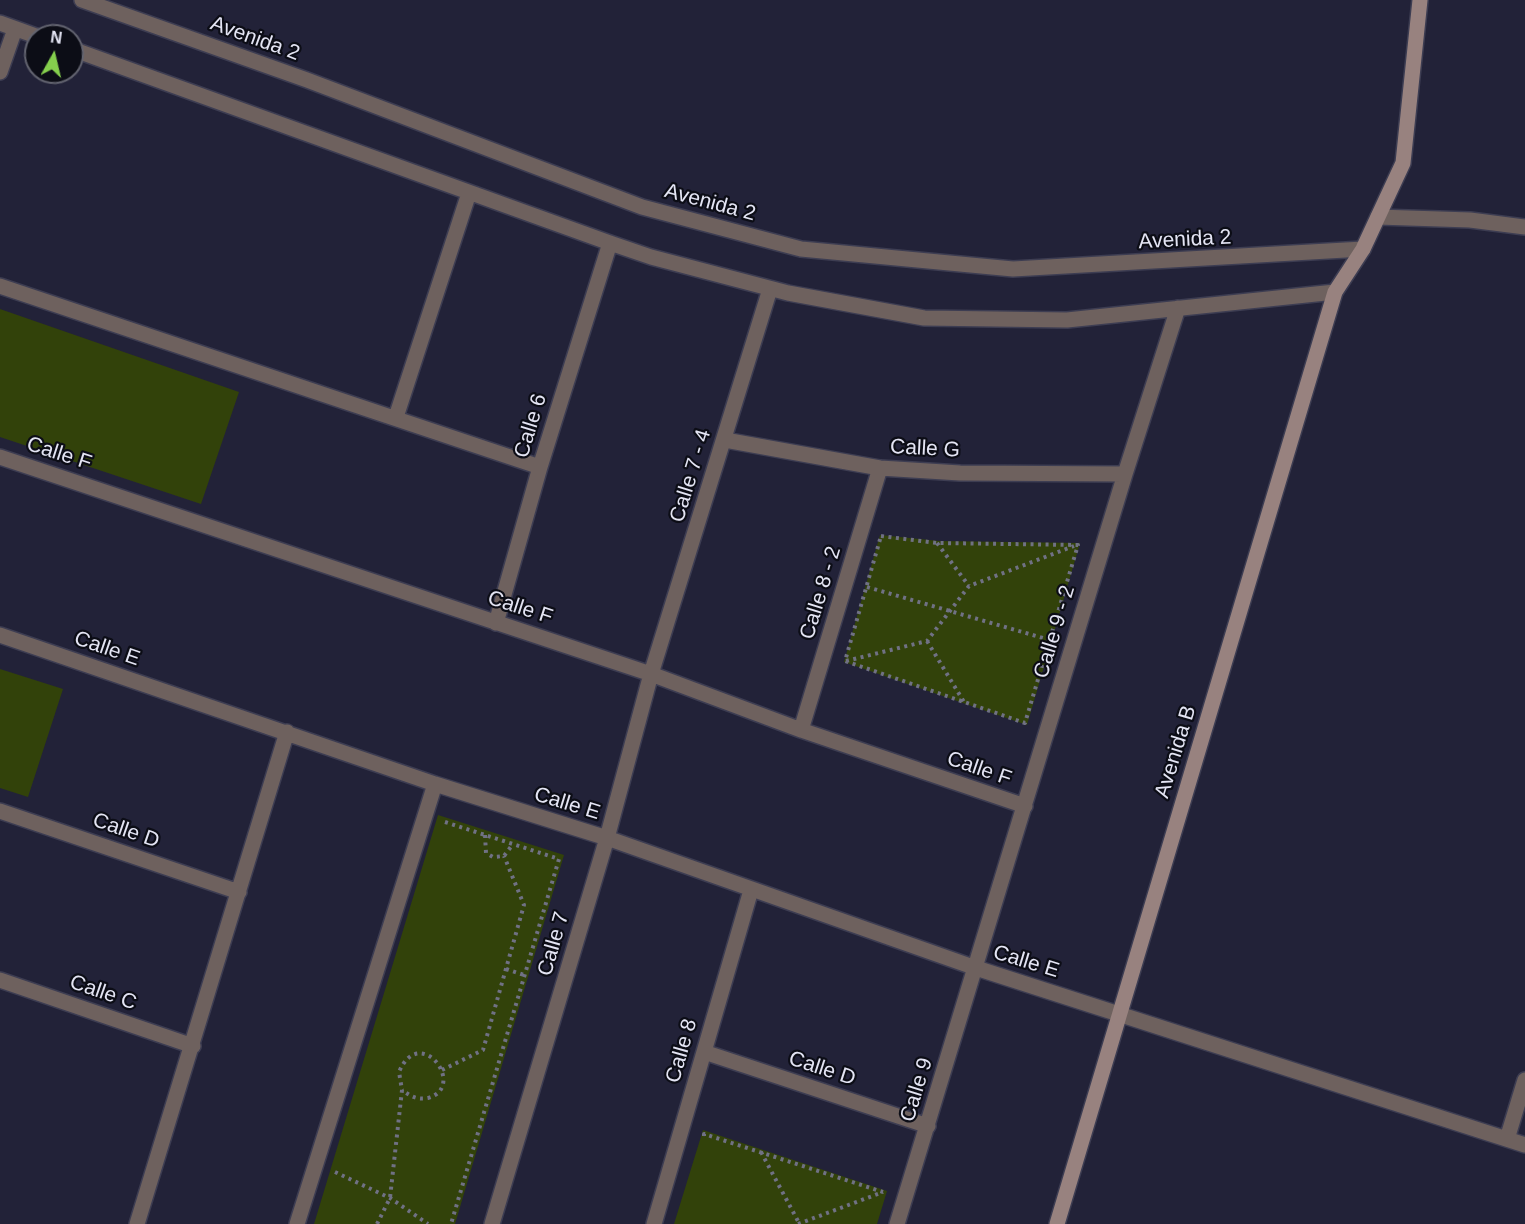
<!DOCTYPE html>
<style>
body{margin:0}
#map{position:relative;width:1525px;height:1224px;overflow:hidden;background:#222238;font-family:Arial,sans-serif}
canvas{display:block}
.north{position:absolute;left:24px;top:24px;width:60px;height:60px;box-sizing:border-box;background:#0c0d16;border:2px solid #62636f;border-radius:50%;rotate:8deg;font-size:16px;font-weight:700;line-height:24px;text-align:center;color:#e4e5f4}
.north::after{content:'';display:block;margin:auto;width:21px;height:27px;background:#85cf4d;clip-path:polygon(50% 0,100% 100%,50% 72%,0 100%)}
</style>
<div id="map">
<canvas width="1525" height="1224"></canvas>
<div class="north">N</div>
</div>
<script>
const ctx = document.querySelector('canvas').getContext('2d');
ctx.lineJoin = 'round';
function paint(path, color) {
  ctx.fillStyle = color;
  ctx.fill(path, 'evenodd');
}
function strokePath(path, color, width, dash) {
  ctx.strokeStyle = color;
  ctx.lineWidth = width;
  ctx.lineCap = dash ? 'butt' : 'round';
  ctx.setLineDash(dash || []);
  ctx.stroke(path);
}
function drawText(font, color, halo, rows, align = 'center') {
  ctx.font = font + ' Arial,sans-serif';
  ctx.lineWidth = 4.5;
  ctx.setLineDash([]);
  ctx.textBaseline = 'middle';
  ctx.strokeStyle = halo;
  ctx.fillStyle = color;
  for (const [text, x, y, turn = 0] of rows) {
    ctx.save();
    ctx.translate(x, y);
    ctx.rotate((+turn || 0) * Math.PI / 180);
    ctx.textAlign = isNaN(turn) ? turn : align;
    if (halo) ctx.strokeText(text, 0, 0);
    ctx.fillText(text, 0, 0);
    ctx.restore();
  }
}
const green = new Path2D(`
 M0 309 239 392 201 504 0 437Z
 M880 535 939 541 1080 543 1027 725 844 662Z
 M0 669 63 689 28 797 0 788Z
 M438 815 564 855 455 1224H314Z
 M703 1130 887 1191 877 1224H674Z`);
const path = new Path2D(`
 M881 536 937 543 1078 545 1025 723 845 661Z
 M937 543 969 586
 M867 587 1050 640
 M927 641 964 702
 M846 661 927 641 969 586 1074 546
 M445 822 559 859 451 1224
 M485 835 486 853 493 857 504 856 513 844
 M506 969 524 975
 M442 1070 483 1050 524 905 504 856
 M704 1136V1134L883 1192
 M761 1152 799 1223
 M335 1172 390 1198 428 1224
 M377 1224 390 1198 402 1090 399 1072C420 1022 468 1087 428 1098 417 1100 410 1096 402 1090
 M798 1224 883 1192`);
const minor = new Path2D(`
 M82 0 307 80 642 207 801 249 1013 269 1363 249
 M0 23 36 36
 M72 49 610 243 651 257 788 293 924 318 1067 320 1335 292
 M0 72 15 29
 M1378 217 1470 220 1525 227
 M0 286 540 467
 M396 417 469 193
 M725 440 880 468 960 473 1125 474
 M0 457 651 674 801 730 1025 806
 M496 623 540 467 610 243
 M0 635 435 784 607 838 976 968 1525 1145
 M801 730 880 468
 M0 811 239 892
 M0 980 193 1046
 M704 1052 928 1126
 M1507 1139 1525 1080
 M137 1224 287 732
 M297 1224 435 784
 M492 1224 607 838 651 674 770 289
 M654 1224 751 890
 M897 1224 1125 474 1178 308`);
const secondary = new Path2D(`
 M1057 1224 1335 292 1363 249 1403 163 1420 0`);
const streetNames = [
 ["Avenida 2",255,39,20],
 ["Avenida 2",710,203,15],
 ["Avenida 2",1185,240,-3],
 ["Calle 6",531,426,-73],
 ["Calle G",925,449,3],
 ["Calle F",59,454,18],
 ["Calle 7 - 4",691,476,-73],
 ["Calle 8 - 2",821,593,-73],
 ["Calle F",520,608,18],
 ["Calle 9 - 2",1055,632,-73],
 ["Calle E",107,649,19],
 ["Avenida B",1176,752,-73],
 ["Calle F",979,769,19],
 ["Calle E",567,804,17],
 ["Calle D",126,831,19],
 ["Calle 7",554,944,-74],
 ["Calle E",1026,962,17],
 ["Calle C",103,993,19],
 ["Calle 8",682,1051,-74],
 ["Calle D",822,1069,18],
 ["Calle 9",917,1090,-73]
];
paint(green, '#32420a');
strokePath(minor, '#3d3d52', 18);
strokePath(secondary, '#3d3d52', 18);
strokePath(path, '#707184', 4, [3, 4.5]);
strokePath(minor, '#6e615e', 15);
strokePath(secondary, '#98827f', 15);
drawText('21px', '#e4e5f4', '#0c0d16', streetNames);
</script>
